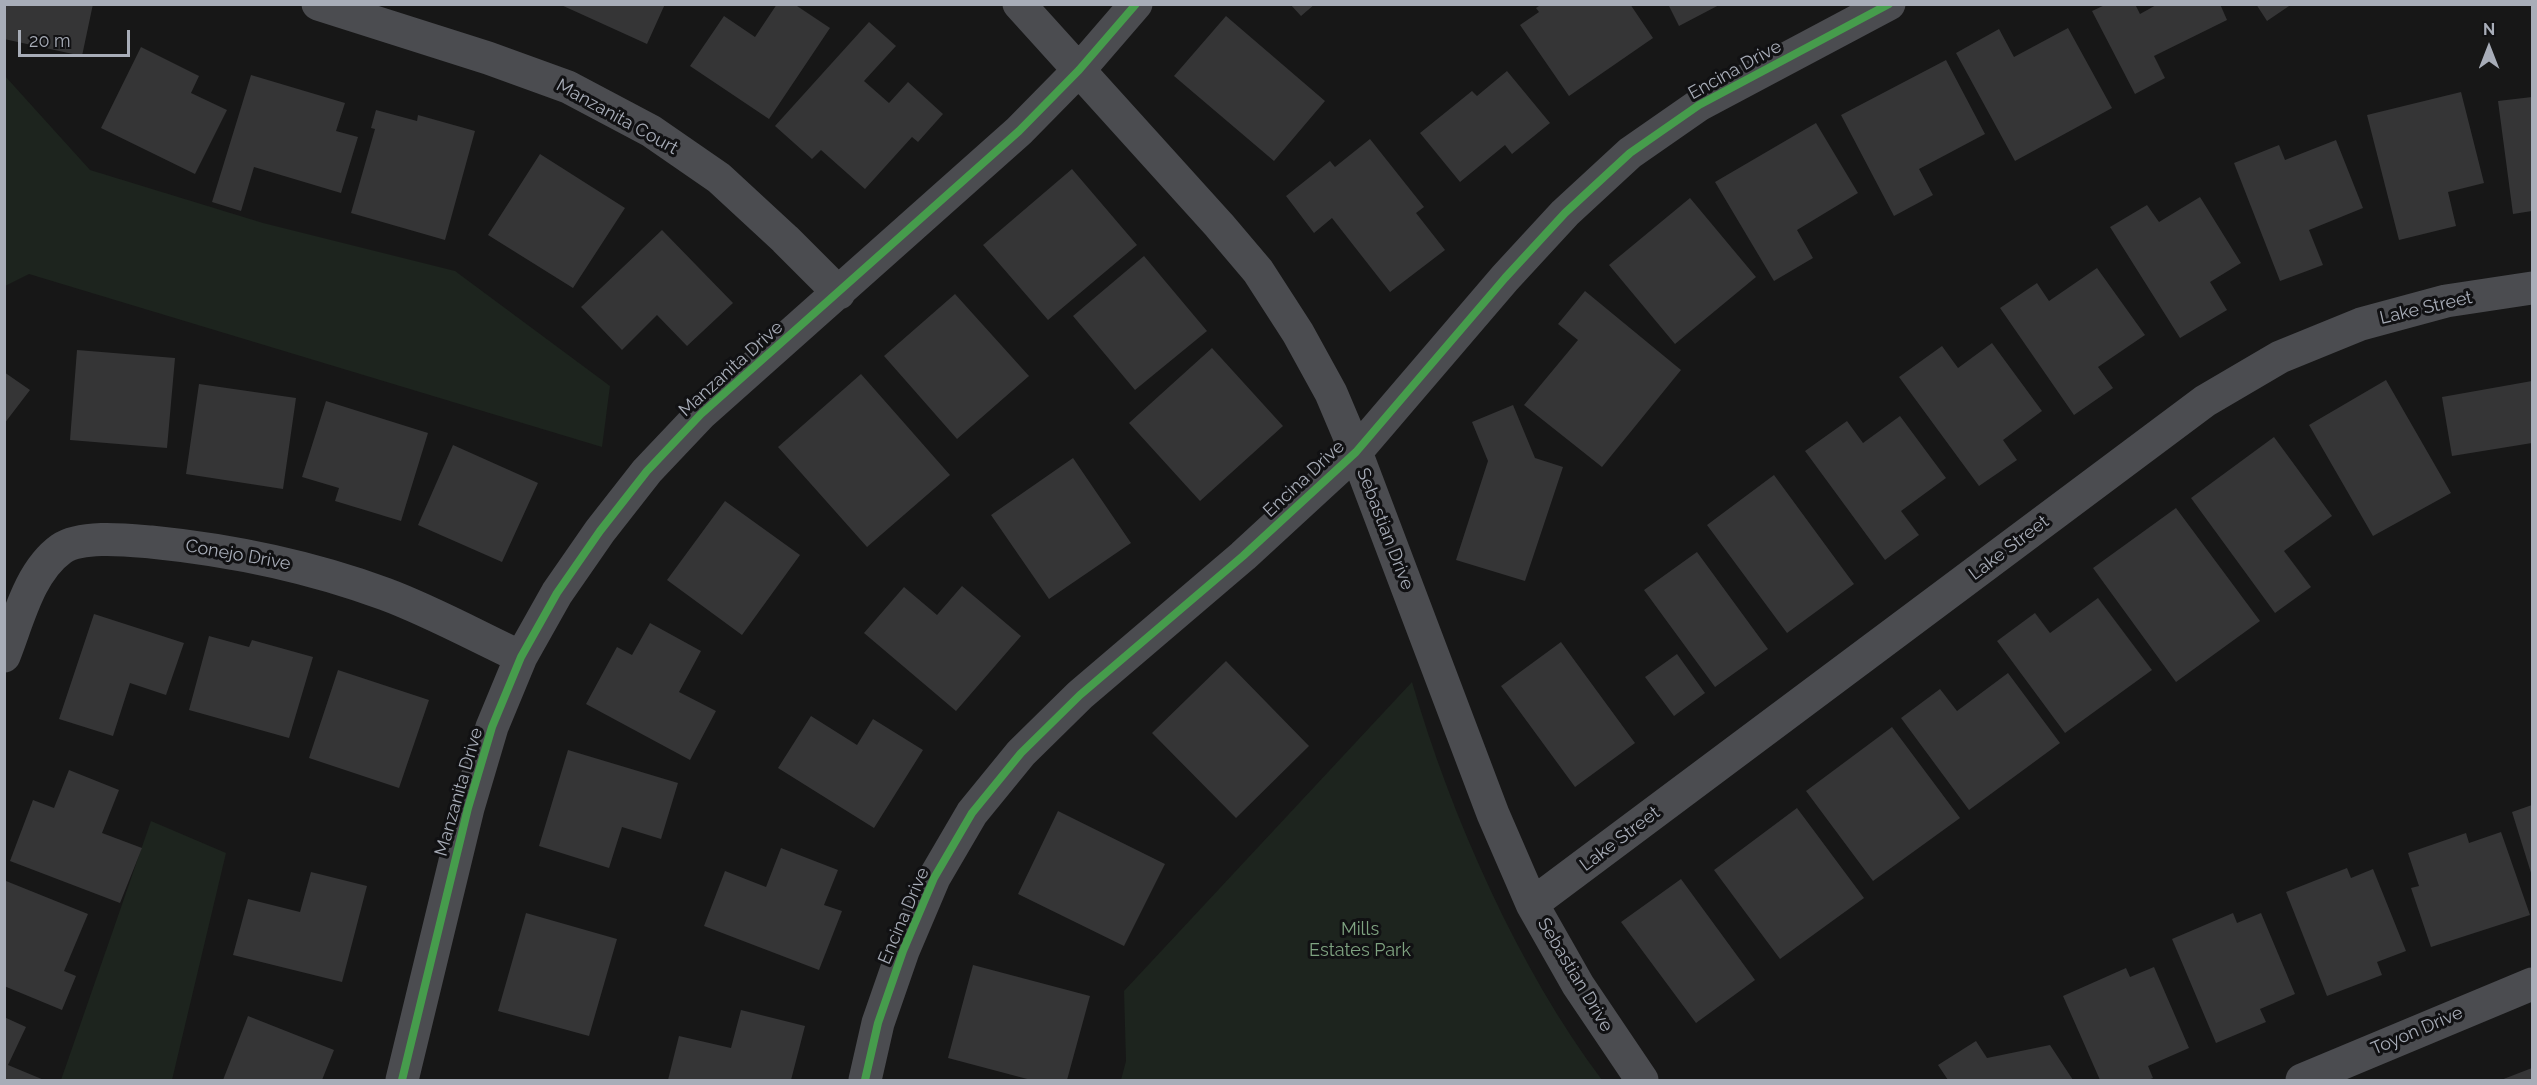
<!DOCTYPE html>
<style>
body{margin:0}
#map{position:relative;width:2537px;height:1085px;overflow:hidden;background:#171717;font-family:Raleway,sans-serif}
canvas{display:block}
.frame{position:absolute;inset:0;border:6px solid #a8adb8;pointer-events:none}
.north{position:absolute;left:2459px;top:18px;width:60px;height:60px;-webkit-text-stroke:4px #111113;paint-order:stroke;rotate:0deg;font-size:16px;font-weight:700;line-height:24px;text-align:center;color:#a8adb8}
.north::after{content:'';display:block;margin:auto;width:21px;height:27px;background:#a8adb8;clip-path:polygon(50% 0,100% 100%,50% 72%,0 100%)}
.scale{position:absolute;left:18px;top:30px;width:112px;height:27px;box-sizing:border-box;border:3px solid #a8adb8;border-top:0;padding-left:8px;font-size:18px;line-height:21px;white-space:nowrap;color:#a8adb8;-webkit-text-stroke:4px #111113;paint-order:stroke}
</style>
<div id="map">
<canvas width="2537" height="1085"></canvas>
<div class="frame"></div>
<div class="north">N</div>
<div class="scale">20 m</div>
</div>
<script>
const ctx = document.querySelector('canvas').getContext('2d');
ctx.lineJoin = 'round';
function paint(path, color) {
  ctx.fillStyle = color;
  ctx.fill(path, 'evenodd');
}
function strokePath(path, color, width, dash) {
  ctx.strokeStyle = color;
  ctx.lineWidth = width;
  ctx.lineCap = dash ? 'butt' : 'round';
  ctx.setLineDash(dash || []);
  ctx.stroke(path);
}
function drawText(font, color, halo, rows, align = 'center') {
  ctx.font = font + ' Raleway,sans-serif';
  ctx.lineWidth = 6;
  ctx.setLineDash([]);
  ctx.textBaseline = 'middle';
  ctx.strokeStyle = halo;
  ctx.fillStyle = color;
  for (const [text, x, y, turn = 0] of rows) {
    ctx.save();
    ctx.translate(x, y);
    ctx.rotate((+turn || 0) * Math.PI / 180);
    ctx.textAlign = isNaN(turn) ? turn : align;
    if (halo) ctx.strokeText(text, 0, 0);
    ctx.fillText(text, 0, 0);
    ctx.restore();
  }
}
const green = new Path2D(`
 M5 76 90 170 263 223 455 271 610 386 602 447 29 274 5 286Z
 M1412 682C1451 816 1518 968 1602 1080H1121L1126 1061 1124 991Z
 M151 821 226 853 172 1080H61Z`);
const building = new Path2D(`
 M4 4H93L82 56 4 39Z
 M559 4H665L647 44Z
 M777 4H794L830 28 769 119 690 66 724 16 755 37Z
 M1290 4H1315L1301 16Z
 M1542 4H1630L1653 38 1569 96 1520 25 1539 12 1536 8Z
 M1668 4H1721L1679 26Z
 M2107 4H2135L2140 14 2158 4H2220L2227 20 2154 56 2165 78 2135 94 2092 11Z
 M2256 4H2292L2267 21Z
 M1226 16 1325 101 1274 161 1174 76Z
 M869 22 896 46 864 81 889 103 908 82 943 114 918 142 912 137 865 189 821 150 812 159 775 126Z
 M2068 28 2112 108 2015 161 1956 53 1999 29 2014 57Z
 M141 47 199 76 191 93 227 110 195 174 101 128Z
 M1946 60 1985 134 1919 169 1933 195 1894 216 1841 115Z
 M1507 71 1550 123 1512 154 1505 145 1460 182 1420 133 1472 91 1477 96Z
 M251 75 345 103 336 131 358 137 341 193 254 167 241 211 212 202Z
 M2461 92 2484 183 2448 192 2456 226 2399 240 2367 115Z
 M2532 97V211L2513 214 2498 101Z
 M376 110 417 121 418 115 475 131 445 240 351 213 375 129 371 128Z
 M1816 123 1858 193 1797 230 1813 258 1774 281 1715 182Z
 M1370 139 1424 207 1416 213 1445 250 1390 292 1332 218 1314 233 1286 196 1330 161 1335 167Z
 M2336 140 2363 208 2309 230 2323 265 2280 281 2234 163 2279 145 2285 160Z
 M540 154 625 208 573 288 488 235Z
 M1072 169 1137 245 1048 320 983 245Z
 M2200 197 2241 263 2210 282 2227 310 2180 338 2110 227 2147 205 2159 222Z
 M1690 198 1756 277 1675 344 1609 265Z
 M662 230 733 303 687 346 657 315 622 350 581 307Z
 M1144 256 1207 331 1135 390 1073 316Z
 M2097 268 2145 335 2098 367 2113 388 2074 415 2000 308 2037 283 2049 301Z
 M1585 291 1681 370 1602 467 1524 405 1578 340 1558 324Z
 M955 294 1029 376 957 439 884 356Z
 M1992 343 2042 411 2003 440 2017 460 1979 486 1899 377 1942 346 1958 368Z
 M1212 348 1283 426 1200 501 1129 423Z
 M77 350 175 358 167 448 70 440Z
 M4 372 30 390 4 424Z
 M861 374 950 475 867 547 778 447Z
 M2386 380 2451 493 2373 536 2309 425Z
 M2532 381V443L2452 456 2442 397Z
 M199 384 296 398 283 489 186 474Z
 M326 401 428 433 401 521 335 501 339 488 302 477Z
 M1513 405 1535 458 1563 467 1525 581 1456 560 1488 461 1472 422Z
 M1900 416 1946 478 1901 511 1919 535 1885 560 1805 451 1847 421 1863 443Z
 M2274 437 2332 516 2284 551 2311 587 2275 613 2191 498Z
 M453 445 538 483 502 562 418 525Z
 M1073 458 1131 543 1049 599 991 515Z
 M1774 475 1854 584 1787 633 1707 525Z
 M725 501 800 555 742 635 667 580Z
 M2176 508 2260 621 2176 682 2093 568Z
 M1697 552 1768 649 1715 687 1644 590Z
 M962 586 1021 636 956 711 864 633 904 587 937 615Z
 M2098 598 2152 670 2065 733 1997 641 2035 613 2050 633Z
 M94 614 184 643 166 695 130 683 113 736 59 719Z
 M650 623 701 651 679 692 716 711 690 760 586 704 617 647 632 655Z
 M209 636 249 647 252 640 313 657 289 738 189 710Z
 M1561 642 1635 743 1575 787 1501 686Z
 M1677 654 1705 693 1674 716 1645 677Z
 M1226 661 1309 746 1236 818 1152 733Z
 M338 670 429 700 399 788 309 758Z
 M2008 673 2060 743 1969 810 1901 718 1940 689 1957 711Z
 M811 716 857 745 873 719 923 750 874 828 778 768Z
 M1892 727 1960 818 1873 881 1806 791Z
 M568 750 678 783 661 839 622 827 609 868 539 846Z
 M69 770 119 790 102 833 142 848 120 903 10 861 33 800 54 808Z
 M2532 805V876L2512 812Z
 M1797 808 1864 898 1780 959 1714 870Z
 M1058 811 1165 864 1124 946 1018 894Z
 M2501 832 2530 915 2431 947 2411 888 2419 886 2408 853 2466 833 2469 843Z
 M781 848 838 870 824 905 842 911 819 970 704 926 725 871 766 887Z
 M2347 868 2351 878 2373 869 2406 951 2377 962 2382 975 2327 996 2286 892Z
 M311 872 367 886 342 982 233 955 248 899 300 912Z
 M1681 879 1755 980 1696 1023 1621 922Z
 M6 881 88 914 64 971 76 976 62 1010 4 986Z
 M526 913 617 939 589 1036 498 1011Z
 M2233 913 2237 923 2261 913 2295 994 2260 1009 2266 1022 2216 1043 2172 939Z
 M973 965 1090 996 1067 1080H1031L948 1058Z
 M2154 967 2189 1048 2148 1066 2153 1078 2148 1080H2100L2063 996 2126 968 2130 977Z
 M741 1010 805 1026 791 1080H668L679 1036 731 1048Z
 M248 1016 334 1050 322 1080H223Z
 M4 1017 26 1027 8 1065 44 1080H4Z
 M1976 1041 1987 1058 2050 1045 2073 1080H1948L1938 1065Z
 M2532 1068V1080H2501Z`);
const minor = new Path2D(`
 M318 4 488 58 568 87 651 131 719 178 785 239 839 293
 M1019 4 1219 225 1258 271 1298 333 1331 393 1356 452 1493 814 1532 904 1578 985 1642 1080
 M4 656C18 621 29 572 61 549 81 535 127 540 151 542 231 550 309 566 385 594 431 611 476 636 521 657
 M1532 904 2205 401 2280 357 2361 324 2446 301 2532 288
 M402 1080 468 808 492 727 521 657 557 593 600 531 647 471 701 414 1019 131 1079 70 1136 4
 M865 1080 878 1023 903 951 934 878 972 813 1021 753 1080 695 1243 556 1356 452 1505 278 1565 213 1630 153 1699 105 1889 4
 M2302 1080 2532 984`);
const cycleway = new Path2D(`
 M402 1080 468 808 492 727 521 657 557 593 600 531 647 471 701 414 1019 131 1079 70 1136 4
 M865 1080 878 1023 903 951 934 878 972 813 1021 753 1080 695 1243 556 1356 452 1505 278 1565 213 1630 153 1699 105 1889 4`);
const streetNames = [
 ["Encina Drive",1735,70,-29],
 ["Manzanita Court",617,117,29],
 ["Lake Street",2426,308,-13],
 ["Manzanita Drive",731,369,-42],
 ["Encina Drive",1304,479,-43],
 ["Sebastian Drive",1385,529,69],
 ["Lake Street",2009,548,-37],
 ["Conejo Drive",238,555,10],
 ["Manzanita Drive",459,792,-74],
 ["Lake Street",1620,839,-37],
 ["Encina Drive",904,916,-67],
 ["Sebastian Drive",1575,975,59],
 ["Toyon Drive",2417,1031,-23]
];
const parkNames = [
 ["Mills",1360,930],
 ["Estates Park",1360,951]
];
paint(green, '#1d241e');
paint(building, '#353536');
strokePath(minor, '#4b4c50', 33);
strokePath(cycleway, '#469c4c', 8);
drawText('18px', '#a8adb8', '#111113', streetNames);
drawText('18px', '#7fa381', '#111113', parkNames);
</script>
